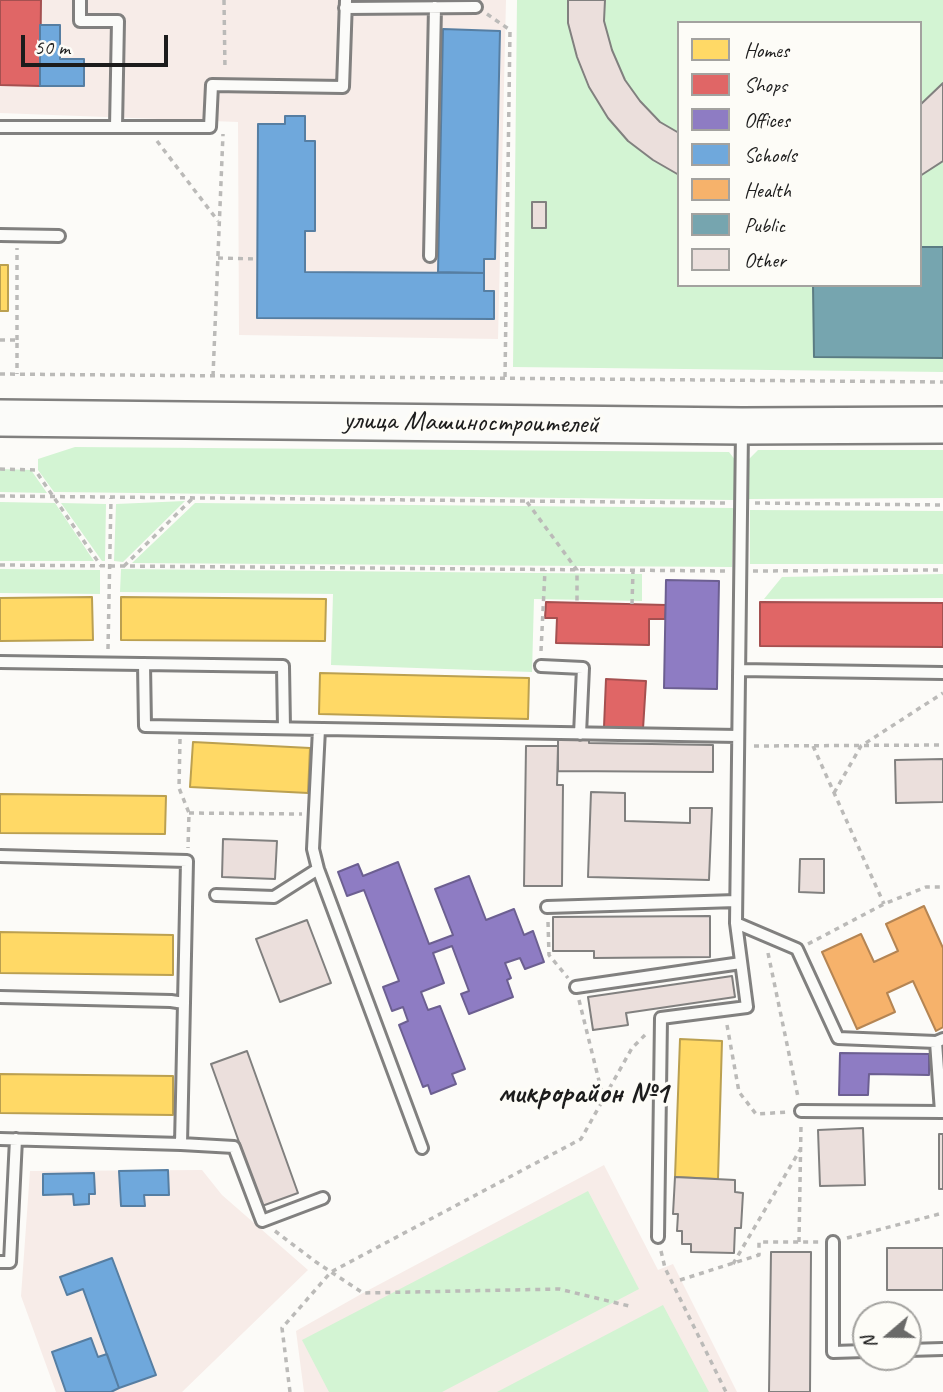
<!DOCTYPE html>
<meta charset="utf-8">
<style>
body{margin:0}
#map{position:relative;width:943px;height:1392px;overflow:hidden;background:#fcfbf8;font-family:Caveat,sans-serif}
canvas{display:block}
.legend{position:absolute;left:677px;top:21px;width:245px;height:266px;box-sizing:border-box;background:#fdfcf7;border:2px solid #a3a29f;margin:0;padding:9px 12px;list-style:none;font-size:21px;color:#1c1c1c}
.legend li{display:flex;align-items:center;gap:14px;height:35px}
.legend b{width:35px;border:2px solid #a3a29f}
.north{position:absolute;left:852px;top:1301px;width:70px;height:70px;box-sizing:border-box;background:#fdfcf7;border:2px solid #a3a29f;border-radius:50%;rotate:250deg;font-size:19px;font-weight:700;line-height:28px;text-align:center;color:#1c1c1c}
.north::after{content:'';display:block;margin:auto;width:24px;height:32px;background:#6a6a69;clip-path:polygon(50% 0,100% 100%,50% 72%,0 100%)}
.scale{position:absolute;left:21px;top:35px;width:147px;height:32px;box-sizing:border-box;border:4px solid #1c1c1c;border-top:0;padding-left:9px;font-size:21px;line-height:24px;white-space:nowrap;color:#1c1c1c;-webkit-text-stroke:5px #fdfcf7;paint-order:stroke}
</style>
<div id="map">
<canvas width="943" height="1392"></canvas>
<ul class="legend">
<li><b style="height:19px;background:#ffd966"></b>Homes</li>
<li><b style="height:19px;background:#e06666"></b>Shops</li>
<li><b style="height:19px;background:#8e7cc3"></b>Offices</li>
<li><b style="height:19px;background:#6fa8dc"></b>Schools</li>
<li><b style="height:19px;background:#f6b26b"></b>Health</li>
<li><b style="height:19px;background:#76a5af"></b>Public</li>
<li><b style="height:19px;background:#ebdfdc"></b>Other</li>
</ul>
<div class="north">N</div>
<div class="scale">50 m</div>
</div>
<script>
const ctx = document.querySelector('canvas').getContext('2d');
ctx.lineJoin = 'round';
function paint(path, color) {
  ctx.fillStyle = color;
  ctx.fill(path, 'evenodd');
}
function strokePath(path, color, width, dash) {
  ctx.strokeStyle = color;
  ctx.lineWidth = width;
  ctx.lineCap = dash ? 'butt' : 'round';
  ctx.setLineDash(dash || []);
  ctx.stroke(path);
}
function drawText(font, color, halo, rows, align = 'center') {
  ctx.font = font + ' Caveat,sans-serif';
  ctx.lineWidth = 7;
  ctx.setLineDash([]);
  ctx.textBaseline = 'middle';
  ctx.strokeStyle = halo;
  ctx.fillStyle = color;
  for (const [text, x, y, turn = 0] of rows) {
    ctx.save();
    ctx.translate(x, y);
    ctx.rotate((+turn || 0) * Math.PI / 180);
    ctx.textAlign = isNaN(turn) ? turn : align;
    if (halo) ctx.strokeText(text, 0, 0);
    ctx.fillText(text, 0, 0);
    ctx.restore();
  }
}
const built = new Path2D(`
 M0 0H506L498 339 239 335 238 122 0 113Z
 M604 1165 658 1270 673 1264 737 1392H304L296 1331 363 1293Z
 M202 1170 222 1195 308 1270 182 1392H56L21 1296 30 1171Z`);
const green = new Path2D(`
 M517 0H943V372L513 367ZM679 23H920V285H679Z
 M75 447 729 452 736 461 735 500 54 492 38 470V459Z
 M758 450H943V498L749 499V459Z
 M0 469 31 470 47 493 0 492Z
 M185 501 123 562 114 561 116 504Z
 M0 502 55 503 94 561H0Z
 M61 503 106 504 105 561H102Z
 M195 503 734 508 732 567 132 563Z
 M750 510 943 511V564H750Z
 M0 569 100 570V594L0 593Z
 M121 569 642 574V601L534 599 532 672 331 665 333 594 120 592Z
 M943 574V598L764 599 782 577Z
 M588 1191 639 1289 442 1392H329L302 1340Z
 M663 1305 709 1392H497Z`);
const homes = new Path2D(`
 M0 265H8V311H0Z
 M92 597 93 640 0 641V598Z
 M121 597 326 599 325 641 121 640Z
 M320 673 529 678 528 719 319 714Z
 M193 742 310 748 308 793 190 787Z
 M0 794 166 796 165 834 0 833Z
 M0 932 173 935V975L0 973Z
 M680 1039 722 1041 718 1179 675 1177Z
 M0 1074 173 1076V1115L0 1113Z`);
const shops = new Path2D(`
 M0 0H41L40 86 0 85Z
 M546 602 666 605 665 619H649V645L556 643 557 618H545Z
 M760 602 943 603V647L760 646Z
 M606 679 646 681 643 729 604 727Z`);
const offices = new Path2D(`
 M666 580 719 581 717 689 664 688Z
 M398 862 429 944 453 935 435 889 469 876 486 920 514 909 524 935 533 931 544 962 525 969 520 958 505 963 511 978 507 980 513 997 469 1014 461 994 469 991 452 946 433 953 444 983 421 992 428 1010 440 1006 465 1069 452 1074 456 1084 431 1094 428 1085 423 1087 399 1025 408 1021 403 1007 392 1011 383 987 399 981 364 890 347 896 338 872 358 864 363 876Z
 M840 1053 929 1054V1075L869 1074 868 1095H839Z`);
const schools = new Path2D(`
 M40 25H60V59H84V86H40Z
 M443 29 500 31 495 259H484V273L438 272Z
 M285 116H305V141H315V231H305V272L484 273V291H494V319L257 318 258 124H285Z
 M168 1170 169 1195H144L145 1206H121L119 1171Z
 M94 1173 95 1194H89V1204L74 1205 73 1194 43 1195V1174Z
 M112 1258 156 1375 119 1388 83 1289 67 1295 60 1277Z
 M91 1338 98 1357 107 1354 119 1388 111 1392H66L52 1352Z`);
const health = new Path2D(`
 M924 906 943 948V1027L936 1031 913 981 887 993 895 1012 857 1029 822 952 861 934 874 962 898 951 886 924Z`);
const public = new Path2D(`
 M920 247H943V358L814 357 813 285H920Z`);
const building = new Path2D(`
 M568 0H605L604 21 612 50 625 80 640 101 660 122 679 133V175L653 160 628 141 608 118 589 87 577 57 568 23Z
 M943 83V161L920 176V105Z
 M532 202H546V228H532Z
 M558 736H589V743L713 745V772L558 771Z
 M526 746H558L557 785H563L562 886H524Z
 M943 759V802L896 803 895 760Z
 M591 792 625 793V821L690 823V808H712L709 880 588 877Z
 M223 839 277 841 275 879 222 877Z
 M800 859H824V893L799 892Z
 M710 916V957L594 958V951H553V917Z
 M307 920 331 983 280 1002 256 939Z
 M732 976 735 997 626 1013 628 1025 593 1030 588 997Z
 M247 1051 298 1193 262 1206 211 1064Z
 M863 1128 865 1185 820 1186 818 1130Z
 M939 1134H943V1189H939Z
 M675 1177 735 1180V1192L743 1193 741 1228H735L734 1253 691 1252V1244H682V1231H677L678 1214H673Z
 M887 1248H943V1290H887Z
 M771 1252H811L810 1392H769Z`);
const path = new Path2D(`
 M224 0 225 70
 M487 14 510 30 505 378
 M157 141 218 221
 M218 258 258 259
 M0 340H17V374
 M17 340V248
 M0 374 943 382
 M213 376 223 134
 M0 469 35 470 101 566
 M0 496 726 503
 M527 502 577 570V603
 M755 503 943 505
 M0 565 727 571
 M124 566 193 498
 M753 571 943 570
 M632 604 633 571
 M108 649 111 498
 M541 651 545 570
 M180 739 179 788 189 813 188 848
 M754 746 943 745
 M813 746 884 904
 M834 793 861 746 943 693
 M189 813 302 814
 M548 922 549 955 568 978
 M808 944 884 904 926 887H943
 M768 953 798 1097
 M579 1000 603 1097
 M727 1025 739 1092 756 1114 789 1112
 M275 1231 316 1262 363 1293 559 1289 629 1306
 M847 1238 943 1213
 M799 1242 801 1125
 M661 1251 665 1268 726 1392
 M733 1264 800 1150
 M680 1280 759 1255V1242H819
 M290 1392 282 1328 331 1272 581 1139 632 1048 645 1035`);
const lane = new Path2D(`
 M80 0V21H118L116 127
 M345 8 476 7
 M0 127H210L212 85 343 87 346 0
 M0 235 59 236
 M430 256 435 7
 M0 662 283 666 284 728
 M144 664 145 726 738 736
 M541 666 583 668 580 734
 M739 670 943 673
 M319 729 313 849 318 869 422 1148
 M0 856 187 861 181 1144 0 1139
 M216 895 274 897 318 869
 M547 907 736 901
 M736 923 797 949 838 1038 936 1042 943 1039
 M576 987 741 963
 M0 997 171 1001 184 1003
 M936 1042 941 1112
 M801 1111 943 1112
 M181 1144 234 1147 262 1221 323 1198
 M658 1237 661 1018 747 1007 736 923 742 431
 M833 1242V1352L866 1351
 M0 1262H10L16 1139
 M908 1350 943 1349`);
const primary = new Path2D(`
 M0 418 742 426 943 425`);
const streetNames = [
 ["улица Машиностроителей",471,423,1]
];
const neighbourhoodNames = [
 ["микрорайон №1",583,1094]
];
paint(built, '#f7ece8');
paint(green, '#d3f4d3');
paint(homes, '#ffd966');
strokePath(homes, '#bba050', 2);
paint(shops, '#e06666');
strokePath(shops, '#a55050', 2);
paint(offices, '#8e7cc3');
strokePath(offices, '#6c5f91', 2);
paint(schools, '#6fa8dc');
strokePath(schools, '#567ea2', 2);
paint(health, '#f6b26b');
strokePath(health, '#b58553', 2);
paint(public, '#76a5af');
strokePath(public, '#5b7c83', 2);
paint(building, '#ebdfdc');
strokePath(building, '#81807f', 2);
strokePath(lane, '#81807f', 16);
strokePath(primary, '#81807f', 40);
strokePath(path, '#bbbab8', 3.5, [5, 5]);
strokePath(lane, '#fbfbf9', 10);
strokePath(primary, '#fbfbf9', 35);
drawText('28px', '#1c1c1c', '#fdfcf7', streetNames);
drawText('bold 30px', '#1c1c1c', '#fdfcf7', neighbourhoodNames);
</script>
